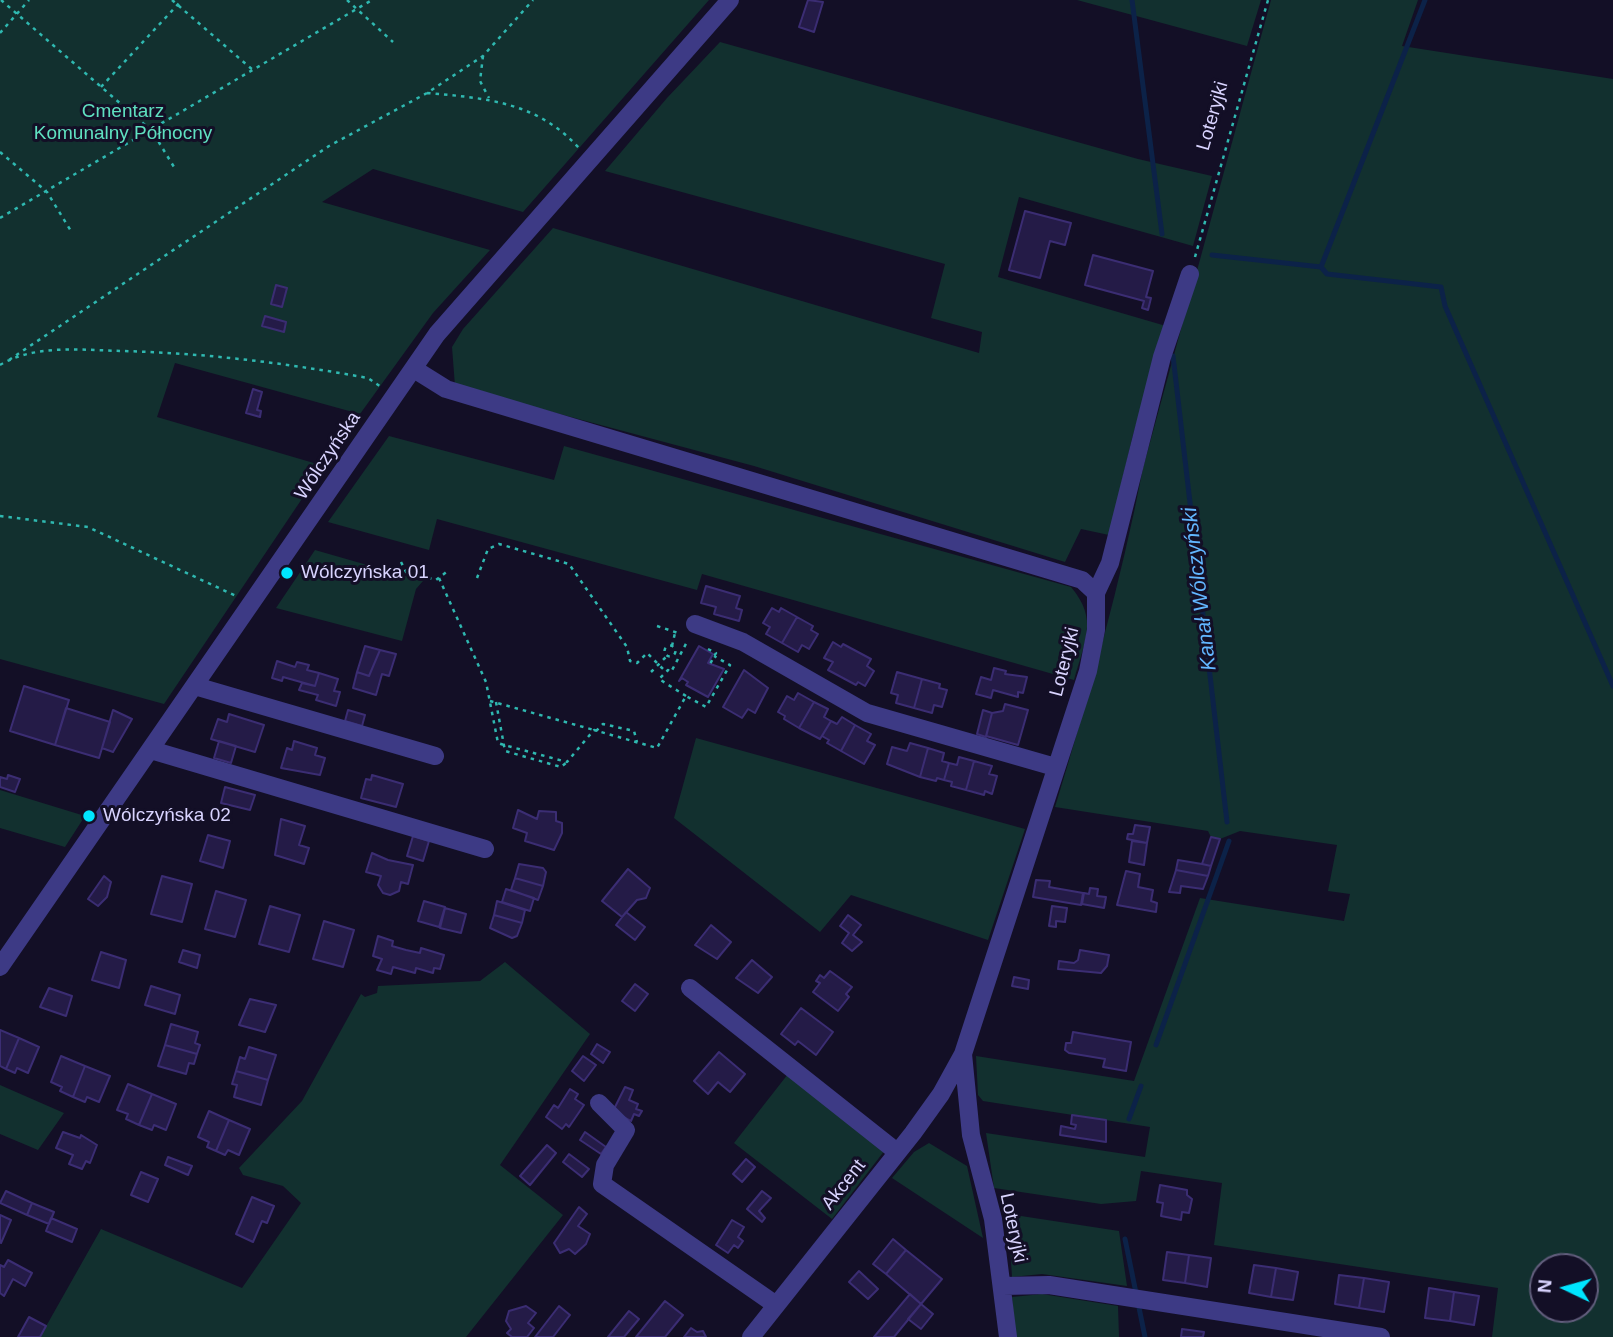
<!DOCTYPE html>
<meta charset="utf-8">
<style>
body{margin:0}
#map{position:relative;width:1613px;height:1337px;overflow:hidden;background:#130f26;font-family:Helvetica,sans-serif}
canvas{display:block}
.north{position:absolute;left:1529px;top:1253px;width:70px;height:70px;box-sizing:border-box;background:#130f26;border:2px solid #625e7d;border-radius:50%;rotate:275deg;font-size:19px;font-weight:700;line-height:28px;text-align:center;color:#d9d4ff}
.north::after{content:'';display:block;margin:auto;width:24px;height:32px;background:#00e5ff;clip-path:polygon(50% 0,100% 100%,50% 72%,0 100%)}
</style>
<div id="map">
<canvas width="1613" height="1337"></canvas>
<div class="north">N</div>
</div>
<script>
const ctx = document.querySelector('canvas').getContext('2d');
ctx.lineJoin = 'round';
function paint(path, color) {
  ctx.fillStyle = color;
  ctx.fill(path, 'evenodd');
}
function strokePath(path, color, width, dash) {
  ctx.strokeStyle = color;
  ctx.lineWidth = width;
  ctx.lineCap = dash ? 'butt' : 'round';
  ctx.setLineDash(dash || []);
  ctx.stroke(path);
}
function drawText(font, color, halo, rows, align = 'center') {
  ctx.font = font + ' Helvetica,sans-serif';
  ctx.lineWidth = 6;
  ctx.setLineDash([]);
  ctx.textBaseline = 'middle';
  ctx.strokeStyle = halo;
  ctx.fillStyle = color;
  for (const [text, x, y, turn = 0] of rows) {
    ctx.save();
    ctx.translate(x, y);
    ctx.rotate((+turn || 0) * Math.PI / 180);
    ctx.textAlign = isNaN(turn) ? turn : align;
    if (halo) ctx.strokeText(text, 0, 0);
    ctx.fillText(text, 0, 0);
    ctx.restore();
  }
}
const green = new Path2D(`
 M0 0H709L523 212 373 169 322 202 490 250 433 313 360 414 175 363 157 417 324 466 164 704 0 659Z
 M1077 0H1261L1247 46Z
 M1271 0H1418L1402 46 1613 79V1337H1492L1498 1288 1214 1245 1222 1183 1141 1171 1136 1201 1101 1204 994 1188 986 1133 1145 1157 1150 1127 983 1101 978 1095 976 1056 1134 1081 1200 898 1344 921 1350 894 1328 891 1337 845 1240 831 1220 839 1211 837 1208 831 1055 807C1089 695 1121 582 1143 468ZM1543 1267H1585V1309H1543Z
 M720 42 1138 159 1212 176 1193 246 1019 197 998 277 1166 326 1133 435 1109 535 1081 529 1065 562 754 466 455 386 452 347 463 329 553 228 979 353 982 332 931 318 945 264 605 171 667 98Z
 M389 436 554 480 564 446 1071 587C1099 620 1084 642 1074 680L702 574 697 590 437 519 429 550 328 522Z
 M315 550 423 581 416 589 402 641 276 608Z
 M696 738 1025 829 988 940 851 895 820 932 674 818Z
 M0 790 85 816 65 847 0 828Z
 M505 962 590 1034 500 1165 563 1215 466 1337H40L101 1229 242 1288 301 1203 283 1186 243 1175 239 1168 302 1101 361 994 365 997 377 993 378 986 480 981Z
 M788 1074 885 1150 832 1219 734 1143Z
 M0 1085 64 1113 38 1150 0 1134Z
 M929 1143 967 1166 983 1238 892 1178 914 1152Z
 M1008 1214 1119 1231 1127 1286 1042 1274 1012 1277Z
 M1042 1294 1118 1306 1119 1337H1015L1012 1297Z`);
const stream = new Path2D(`
 M1132 0 1162 234
 M1212 255 1321 267 1327 274 1441 287 1445 306 1613 686
 M1321 267 1425 0
 M1173 356 1227 822
 M1156 1045 1229 841
 M1129 1119 1141 1086
 M1125 1239 1145 1337`);
const building = new Path2D(`
 M808 0 823 2 814 32 799 27Z
 M1025 211 1071 223 1065 245 1050 241 1040 278 1009 270Z
 M1093 255 1153 271 1146 297 1151 298 1148 310 1142 308 1144 301 1085 285Z
 M276 285 287 288 282 307 271 304Z
 M265 316 286 322 284 332 262 326Z
 M253 389 262 392 257 410 261 411 260 417 246 413Z
 M706 586 740 596 736 608 742 610 739 621 714 614 716 607 701 603Z
 M772 608 779 612 781 608 797 617 782 643 766 634 770 627 763 623Z
 M797 617 813 626 811 630 818 634 809 649 802 645 798 652 782 643Z
 M833 642 841 647 843 644 871 659 867 666 874 671 865 686 858 682 856 685 828 670 833 662 824 658Z
 M365 646 380 650 369 676 357 672Z
 M699 646 713 654 708 663 724 669 708 697 686 685 688 682 682 678 679 681Z
 M380 650 396 654 389 676 382 674 376 695 353 688 357 672 369 676Z
 M277 661 295 667 297 662 309 665 307 670 319 673 315 686 283 677 282 681 272 678Z
 M994 668 1006 671 1005 674 1027 677 1023 693 1018 692V697L993 690 991 698 976 694 981 677 991 680Z
 M744 670 768 688 755 713 748 709 742 718 723 707Z
 M897 672 922 679 914 708 896 703 898 695 891 693Z
 M319 673 338 679 334 691 340 692 336 706 316 700 318 695 299 690 302 683 315 686Z
 M922 679 940 684 939 688 947 690 942 707 934 705 932 713 914 708Z
 M24 686 69 700 55 745 10 731Z
 M798 693 814 702 799 728 784 719 785 716 778 712 787 696 794 700Z
 M814 702 828 709 824 717 831 721 820 739 799 728Z
 M1005 704 1028 710 1018 745 986 736 992 713 1003 711Z
 M66 708 110 722 99 758 55 745Z
 M113 710 132 719 113 752 102 748Z
 M348 710 365 715 362 726 345 721Z
 M983 710 992 713 986 737 977 734Z
 M229 714 264 725 255 752 211 739 218 719 227 722Z
 M842 717 855 725 841 751 827 743 829 740 822 736 831 721 837 724Z
 M855 725 871 734 867 741 875 745 864 764 841 751Z
 M219 741 236 746 231 763 214 758Z
 M294 741 317 748 315 755 325 758 320 775 281 768 287 748 292 750Z
 M910 743 928 748 920 777 887 764 892 747 907 751Z
 M928 748 944 753 942 761 949 763 944 780 937 778 936 781 920 777Z
 M959 757 974 761 966 790 951 786 952 782 944 780 949 763 957 765Z
 M974 761 992 766 989 774 997 776 992 794 985 791 984 795 966 790Z
 M8 775 20 779 15 792 0 787V777L7 779Z
 M372 775 403 784 396 807 361 798 366 779 371 780Z
 M225 787 255 795 250 810 221 803Z
 M518 810 537 819 539 811 556 812V821L562 823V833L554 850 525 841 527 833 513 828Z
 M281 819 305 826 299 845 309 848 304 864 275 855Z
 M1135 825 1150 827 1147 843 1127 839 1128 834H1133Z
 M208 835 230 841 223 868 200 861Z
 M413 836 429 841 423 861 407 856Z
 M1211 837 1220 839 1211 866 1202 864Z
 M1132 841 1147 843 1144 865 1129 862Z
 M372 853 388 860 413 865 408 884 401 882 399 891 390 895 383 893 378 885 381 876 366 872Z
 M1178 860 1202 864 1211 866 1208 876 1176 870Z
 M519 864 543 868 546 872 543 886 515 878Z
 M628 869 650 888 646 898 637 900 622 917 602 901Z
 M1176 870 1208 876 1203 889 1181 886 1180 893 1169 892Z
 M1126 871 1140 874 1138 887 1153 890 1151 901 1157 903 1156 912 1117 905Z
 M104 876 111 882 107 897 98 906 88 899Z
 M162 876 192 884 182 922 151 914Z
 M515 878 543 886 538 900 511 890Z
 M1036 880 1050 881 1049 887 1083 893 1081 905 1033 897Z
 M1090 888 1098 889 1097 896 1106 897 1104 908 1082 904 1084 893 1089 894Z
 M506 889 534 898 530 911 502 902Z
 M216 891 246 900 235 937 205 929Z
 M424 901 445 907 439 927 418 921Z
 M497 901 525 910 522 923 494 915Z
 M270 906 300 915 289 952 259 944Z
 M1052 906 1067 908 1065 922 1056 921V927L1049 926Z
 M445 908 466 914 461 933 440 928Z
 M626 912 645 927 635 940 616 925Z
 M494 915 522 923 517 936 512 938 490 928Z
 M848 915 861 925 853 935 862 942 852 951 842 943 849 933 840 926Z
 M324 921 354 930 343 967 313 959Z
 M711 925 731 942 717 959 695 945Z
 M378 936 393 941 392 946 406 950 420 953 421 948 444 955 440 969 434 968 433 973 416 968 415 973 393 967 391 974 377 970 382 959 373 956Z
 M183 950 200 955 197 968 179 962Z
 M1080 950 1109 955 1107 966 1101 973 1058 969 1059 961 1074 963 1078 960Z
 M101 952 126 960 119 988 92 980Z
 M752 960 772 977 758 993 736 978Z
 M830 971 852 987 846 994 849 997 838 1011 813 992 820 983 816 981 820 975 824 978Z
 M1014 977 1029 980 1028 989 1012 986Z
 M635 984 648 994 635 1011 622 1001Z
 M151 986 180 995 175 1014 145 1005Z
 M49 988 72 996 66 1016 40 1007Z
 M250 999 276 1005 265 1032 239 1025Z
 M801 1008 833 1032 816 1055 798 1041 795 1045 781 1034Z
 M171 1024 198 1032 195 1043 200 1045 197 1054 165 1045Z
 M0 1030 19 1038 6 1069 0 1066Z
 M1073 1032 1131 1042 1126 1071 1103 1067 1105 1059 1069 1053 1065 1050 1066 1043H1071Z
 M19 1038 39 1047 28 1073 17 1068 15 1073 6 1069Z
 M597 1044 610 1052 603 1063 591 1054Z
 M165 1045 197 1054 194 1064 189 1063 186 1074 158 1066Z
 M249 1047 276 1055 268 1080 236 1071 240 1057 245 1059Z
 M719 1052 745 1074 730 1092 718 1082 708 1094 694 1081Z
 M61 1056 85 1066 73 1097 60 1091 62 1087 51 1082Z
 M583 1056 596 1065 584 1081 572 1071Z
 M85 1066 110 1076 99 1102 87 1097 85 1102 73 1097Z
 M236 1071 268 1080 261 1105 234 1097 237 1085 232 1084Z
 M128 1084 152 1094 139 1125 126 1119 128 1114 117 1110Z
 M625 1087 633 1090 629 1100 638 1104 636 1109 642 1111 639 1116 634 1114 631 1121 613 1111Z
 M570 1089 578 1094 575 1099 584 1105 569 1127 566 1124 562 1129 546 1117 554 1105 558 1108Z
 M152 1094 176 1104 166 1130 154 1125 152 1130 139 1125Z
 M209 1111 229 1120 216 1151 207 1147 209 1142 198 1137Z
 M1072 1115 1106 1120V1142L1060 1135 1061 1126 1075 1129 1076 1125 1071 1124Z
 M229 1120 250 1129 239 1155 228 1150 225 1155 216 1151Z
 M63 1132 80 1138 81 1135 97 1145 90 1163 86 1161 82 1169 69 1164 73 1155 56 1148Z
 M585 1132 606 1147 601 1154 580 1140Z
 M547 1145 556 1153 530 1185 520 1176Z
 M569 1154 589 1169 582 1177 563 1162Z
 M168 1157 192 1166 188 1175 165 1165Z
 M746 1159 755 1167 742 1182 733 1174Z
 M141 1172 158 1179 148 1202 131 1195Z
 M1160 1185 1187 1190V1195L1192 1199 1189 1213 1182 1212 1181 1220 1161 1216 1163 1203 1157 1202Z
 M6 1191 32 1203 27 1215 0 1203Z
 M762 1191 771 1198 759 1211 765 1218 762 1222 747 1209Z
 M252 1197 274 1206 267 1223 262 1221 253 1242 236 1234Z
 M32 1203 54 1212 49 1224 27 1215Z
 M579 1207 587 1214 578 1226 590 1234 586 1244 575 1254 569 1249 560 1253 554 1243Z
 M0 1215 11 1220 1 1243 0 1242Z
 M51 1218 77 1229 72 1242 46 1231Z
 M732 1220 744 1227 738 1237 743 1241 738 1248 734 1245 728 1253 716 1245Z
 M893 1239 906 1250 886 1274 873 1264Z
 M906 1250 942 1279 921 1304 886 1274Z
 M1167 1252 1189 1255 1185 1283 1163 1280Z
 M1189 1255 1211 1258 1207 1287 1185 1283Z
 M8 1260 32 1273 25 1286 13 1279 4 1296 0 1293V1265L4 1267Z
 M1254 1265 1276 1268 1271 1297 1249 1293Z
 M1276 1268 1298 1272 1293 1300 1271 1297Z
 M859 1271 878 1289 868 1299 849 1282Z
 M1339 1275 1364 1278 1359 1308 1335 1304Z
 M1364 1278 1389 1282 1384 1312 1359 1308Z
 M1429 1288 1454 1292 1450 1321 1425 1318Z
 M1454 1292 1479 1296 1474 1325 1450 1321Z
 M910 1294 921 1304 894 1337H874Z
 M665 1301 683 1315 665 1337H636Z
 M921 1304 933 1314 921 1329 908 1319Z
 M526 1306 536 1313 528 1323 534 1328 527 1337H512L507 1333 511 1329 506 1321 509 1311Z
 M559 1306 570 1315 553 1337H535Z
 M629 1311 639 1319 624 1337H608Z
 M29 1317 46 1326 40 1337H18Z
 M691 1328 697 1332 703 1331 706 1337H684Z
 M1182 1329 1204 1332 1203 1337H1181Z`);
const path = new Path2D(`
 M1 0 152 131 174 167
 M172 0 254 71
 M347 0 393 42
 M0 33 29 0
 M483 56 480 81 489 98
 M101 87 182 0
 M427 93C486 98 537 102 579 148
 M0 152 47 192 71 231
 M0 218 372 0
 M1195 257 1268 0
 M9 360 329 146 427 93 483 56 533 0
 M0 365C35 344 82 350 121 351 205 353 286 363 368 378L381 387
 M0 516 88 527 236 596
 M401 562 406 572 436 580 449 570
 M439 578 486 682 498 743 504 745 567 762 594 730 657 748 686 696 706 707 730 665 714 656
 M477 578 488 549 499 544 569 564 627 647 630 661 637 663 647 653 666 672
 M657 626 681 634
 M664.5 651a5.5 5.5 0 1 1 11 0a5.5 5.5 0 1 1-11 0Z
 M672 646 675 633
 M708 649 716 653 710 664
 M651 672 667 656
 M686 696 659 679 668 670 671 672 688 640
 M490 701 594 730
 M496 702 505 751 561 767 567 762
 M596 731 603 724 634 731 637 742`);
const minor = new Path2D(`
 M414 369 446 389 1082 580 1096 593
 M695 624 743 642 867 713 1055 767
 M195 686 435 756
 M151 750 485 849
 M0 967 437 334 730 0
 M690 988 897 1152
 M599 1103 626 1130 605 1165 602 1184 776 1305
 M1003 1286 1049 1285 1381 1337
 M751 1337 913 1133 941 1094 963 1054
 M1008 1337 993 1219 971 1135 963 1054 1088 671 1096 630V593L1110 563 1162 357 1190 274`);
const markers = [
 [287,573,7,"#00e5ff"],
 [89,816,7,"#00e5ff"]
];
const parkNames = [
 ["Cmentarz",123,112],
 ["Komunalny Północny",123,134]
];
const streetNames = [
 ["Loteryjki",1213,116,-74],
 ["Wólczyńska",328,456,-56],
 ["Loteryjki",1065,662,-76],
 ["Akcent",844,1185,-52],
 ["Loteryjki",1013,1228,78]
];
const poiNames = [
 ["Wólczyńska 01",301,573],
 ["Wólczyńska 02",103,816]
];
const waterNames = [
 ["Kanał Wólczyński",1200,589,-97]
];
paint(green, '#12302f');
strokePath(stream, '#0c2248', 5);
paint(building, '#241b47');
strokePath(building, '#3b2d73', 2);
strokePath(path, '#2fb8b0', 2.5, [3.5, 5]);
strokePath(minor, '#3d3a85', 18);
for (const [x, y, r, color] of markers) {
  const dot = new Path2D();
  dot.arc(x, y, r, 0, 2 * Math.PI);
  ctx.fillStyle = color;
  ctx.fill(dot);
  strokePath(dot, '#130f26', 2.5);
}
drawText('19px', '#5fe0c0', '#130f26', parkNames);
drawText('19px', '#d9d4ff', '#130f26', streetNames);
drawText('19px', '#d9d4ff', '#130f26', poiNames, 'left');
drawText('italic 21px', '#62b6ff', '#130f26', waterNames);
</script>
